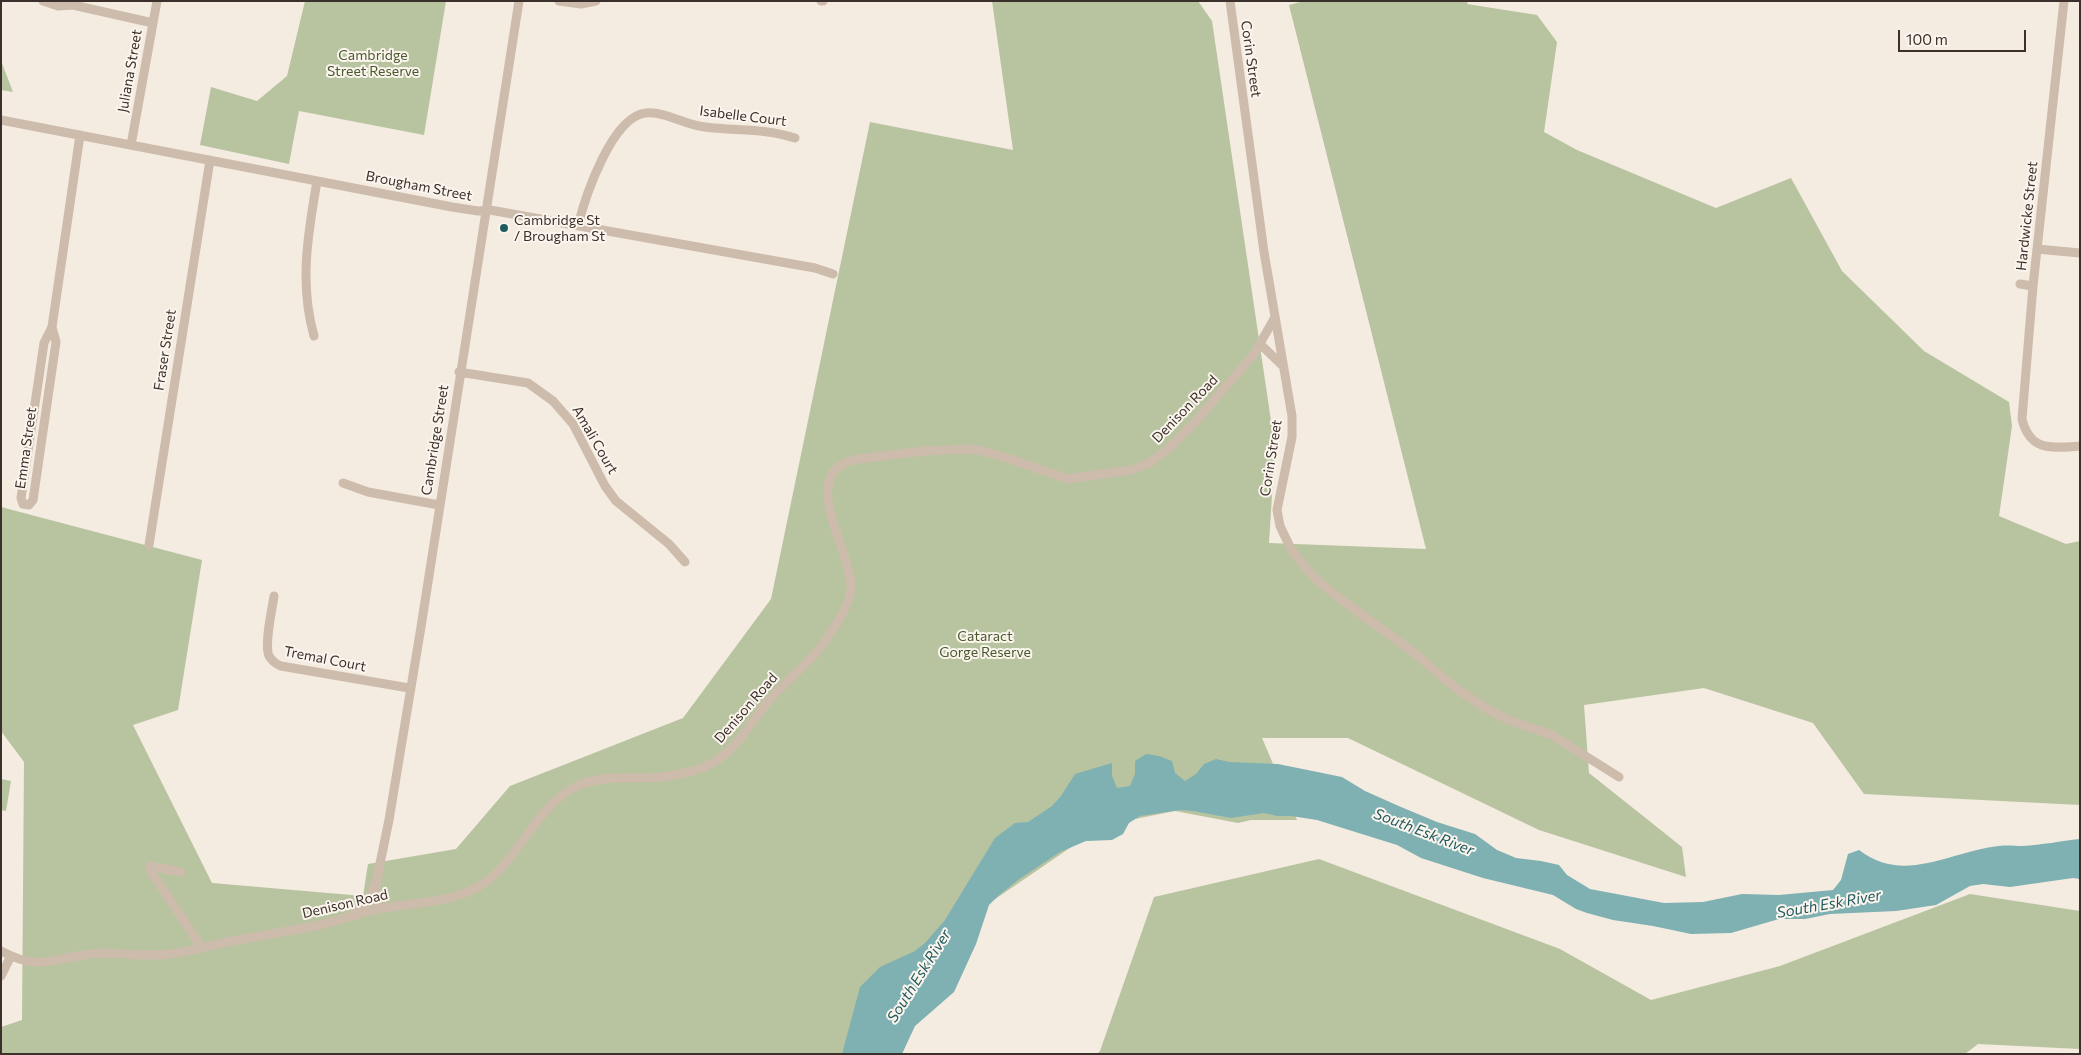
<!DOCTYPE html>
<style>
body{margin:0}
#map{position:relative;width:2081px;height:1055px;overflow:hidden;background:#f4ebe1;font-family:Commissioner,sans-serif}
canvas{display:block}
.frame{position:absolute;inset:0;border:2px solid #3b302b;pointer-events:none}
.scale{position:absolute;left:1898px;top:30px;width:128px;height:22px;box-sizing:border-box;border:2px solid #3b302b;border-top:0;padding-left:6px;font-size:15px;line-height:18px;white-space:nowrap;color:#3b302b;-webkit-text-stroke:4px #fbf5ee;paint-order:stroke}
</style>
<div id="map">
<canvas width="2081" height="1055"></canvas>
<div class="frame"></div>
<div class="scale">100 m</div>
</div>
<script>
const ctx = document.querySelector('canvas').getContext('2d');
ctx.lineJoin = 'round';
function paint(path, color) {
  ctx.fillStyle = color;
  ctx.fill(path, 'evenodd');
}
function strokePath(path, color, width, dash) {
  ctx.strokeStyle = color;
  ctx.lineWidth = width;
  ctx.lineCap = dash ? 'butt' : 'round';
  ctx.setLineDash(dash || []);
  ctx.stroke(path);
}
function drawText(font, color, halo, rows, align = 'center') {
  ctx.font = font + ' Commissioner,sans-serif';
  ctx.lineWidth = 4;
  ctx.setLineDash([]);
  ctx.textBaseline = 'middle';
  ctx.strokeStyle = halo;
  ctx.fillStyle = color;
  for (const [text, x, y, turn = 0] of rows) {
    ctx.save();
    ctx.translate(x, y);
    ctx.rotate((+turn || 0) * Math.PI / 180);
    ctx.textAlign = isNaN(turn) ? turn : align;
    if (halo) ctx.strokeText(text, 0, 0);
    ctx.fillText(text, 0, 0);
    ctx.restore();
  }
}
const green = new Path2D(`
 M305 1H446L424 135 299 111 289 164 200 145 211 87 257 101 287 76Z
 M992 1H1198L1212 21 1275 448 1269 543 1426 549 1289 5 1304 1H1468L1467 4 1537 15 1557 42 1544 132 1577 150 1716 208 1791 178 1842 271 1924 351 2009 402 2012 426 1999 516 2066 544 2080 541V805L1864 794 1813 723 1704 688 1584 705 1589 773 1682 847 1686 877 1539 830 1348 738H1262L1297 820H1251L1238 823 1175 811 1130 820 1083 839 925 947 876 1054H1V1027L22 1020 24 762 1 731V507L202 560 178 710 133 725 212 883 363 896 368 864 456 849 510 786 683 718 771 599 870 122 1013 150Z
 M1 61 13 92 1 90Z
 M1 779 11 781 6 811 1 810Z
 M1319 859 1560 949 1651 1000 1780 966 1970 894 2080 911V1049L1978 1044 1965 1054H1097L1100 1051 1154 897Z`);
const water = new Path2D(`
 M1146 754 1159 756 1172 761 1175 773 1185 781 1196 774 1204 764 1216 759 1229 762 1278 764 1342 777 1365 791 1401 807 1437 822 1475 834 1497 850 1516 858 1541 861 1559 865 1567 875 1590 889 1664 903 1703 902 1742 894 1779 895 1833 890 1841 880 1848 854 1859 850C1904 885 1951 851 1999 846 2007 845 2015 846 2022 846 2042 845 2061 841 2080 839V879L2073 878 2010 887 1983 884 1970 886 1936 905 1896 911 1830 914 1805 919H1779L1731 933 1691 934 1653 926 1613 920 1587 913 1576 909 1553 895 1483 878 1421 858 1397 845 1317 820 1291 816H1277L1264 813 1231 818 1193 811 1180 810 1140 816 1129 823 1123 834 1112 840 1086 841 1060 852 1018 880 998 896 989 905 976 944 954 992 915 1026 902 1054H842L860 987 880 967 915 951 925 943 945 920 995 838 1015 823 1028 822 1052 806 1061 796 1075 774 1112 763V776L1117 788 1130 786 1135 774V761Z`);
const street = new Path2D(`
 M43 1 58 6 73 5 153 23
 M559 1 581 4 596 1
 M821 1H823
 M1230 1 1264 252 1292 416V437L1277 510 1280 526 1291 549 1304 566 1320 583 1339 598 1413 652 1457 689 1487 709 1509 720 1552 735 1619 777
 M2064 1 2033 286 2022 419C2030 452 2052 448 2080 446
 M1 120 452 207 478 211 490 210 815 268 833 274
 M131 145 157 1
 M578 226C585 197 612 116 646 113 665 111 685 125 705 127 735 131 765 128 795 138
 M2037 249 2080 253
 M2020 284 2033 286
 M52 327 56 342 33 500 29 505 23 504 21 498 44 343 52 327 80 135
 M314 336C299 283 308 234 317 181
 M1260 344 1283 366
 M459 372 528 383 553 401 573 424 605 486 616 501 669 544 685 562
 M343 483 368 492 439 505
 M149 545 210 160
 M274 596C272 610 264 644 269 656 272 661 276 664 281 666L409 688
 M181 872 150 866 152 873 202 948
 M376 909V883L389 820 421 627 519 1
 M353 914 367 901 375 885
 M1 951C39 972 53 958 90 954 117 951 144 958 171 954 192 951 212 945 232 941 263 935 293 931 323 924 340 920 356 914 373 910 407 902 441 905 474 889 519 867 532 806 579 785 608 773 640 781 670 776 685 773 701 770 714 762 738 748 753 719 771 698 789 678 811 662 826 640 834 628 851 602 851 589 852 549 794 473 857 459L925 451 966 449 979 450 1007 458 1068 479 1131 470 1149 463 1166 451 1195 422 1254 354 1274 319
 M1 976 11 956`);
const markers = [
 [504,228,5,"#1f5a5e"]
];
const parkNames = [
 ["Cambridge",373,55],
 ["Street Reserve",373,71],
 ["Cataract",985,636],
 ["Gorge Reserve",985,652]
];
const streetNames = [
 ["Corin Street",1251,59,82],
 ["Juliana Street",130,71,-80],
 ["Isabelle Court",743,116,7],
 ["Brougham Street",419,186,11],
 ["Hardwicke Street",2027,216,-84],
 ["Fraser Street",165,350,-81],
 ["Denison Road",1185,409,-46],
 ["Cambridge Street",435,440,-81],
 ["Amali Court",595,440,60],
 ["Emma Street",26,448,-82],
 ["Corin Street",1271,458,-81],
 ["Tremal Court",325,659,11],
 ["Denison Road",746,708,-49],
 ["Denison Road",345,904,-13]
];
const poiNames = [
 ["Cambridge St",514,220],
 ["/ Brougham St",514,236]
];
const waterNames = [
 ["South Esk River",1424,832,21],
 ["South Esk River",1829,904,-10],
 ["South Esk River",919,976,-58]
];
paint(green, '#b8c4a0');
paint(water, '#7fb0b2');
strokePath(street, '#cdbbac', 9);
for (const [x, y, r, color] of markers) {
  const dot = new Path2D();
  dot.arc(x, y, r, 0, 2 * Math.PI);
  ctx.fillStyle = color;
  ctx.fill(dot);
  strokePath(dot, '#fbf5ee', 2);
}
drawText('14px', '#4a5a2e', '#fbf5ee', parkNames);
drawText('14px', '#3b302b', '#fbf5ee', streetNames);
drawText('14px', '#3b302b', '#fbf5ee', poiNames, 'left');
drawText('italic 15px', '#1f5a5e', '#fbf5ee', waterNames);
</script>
